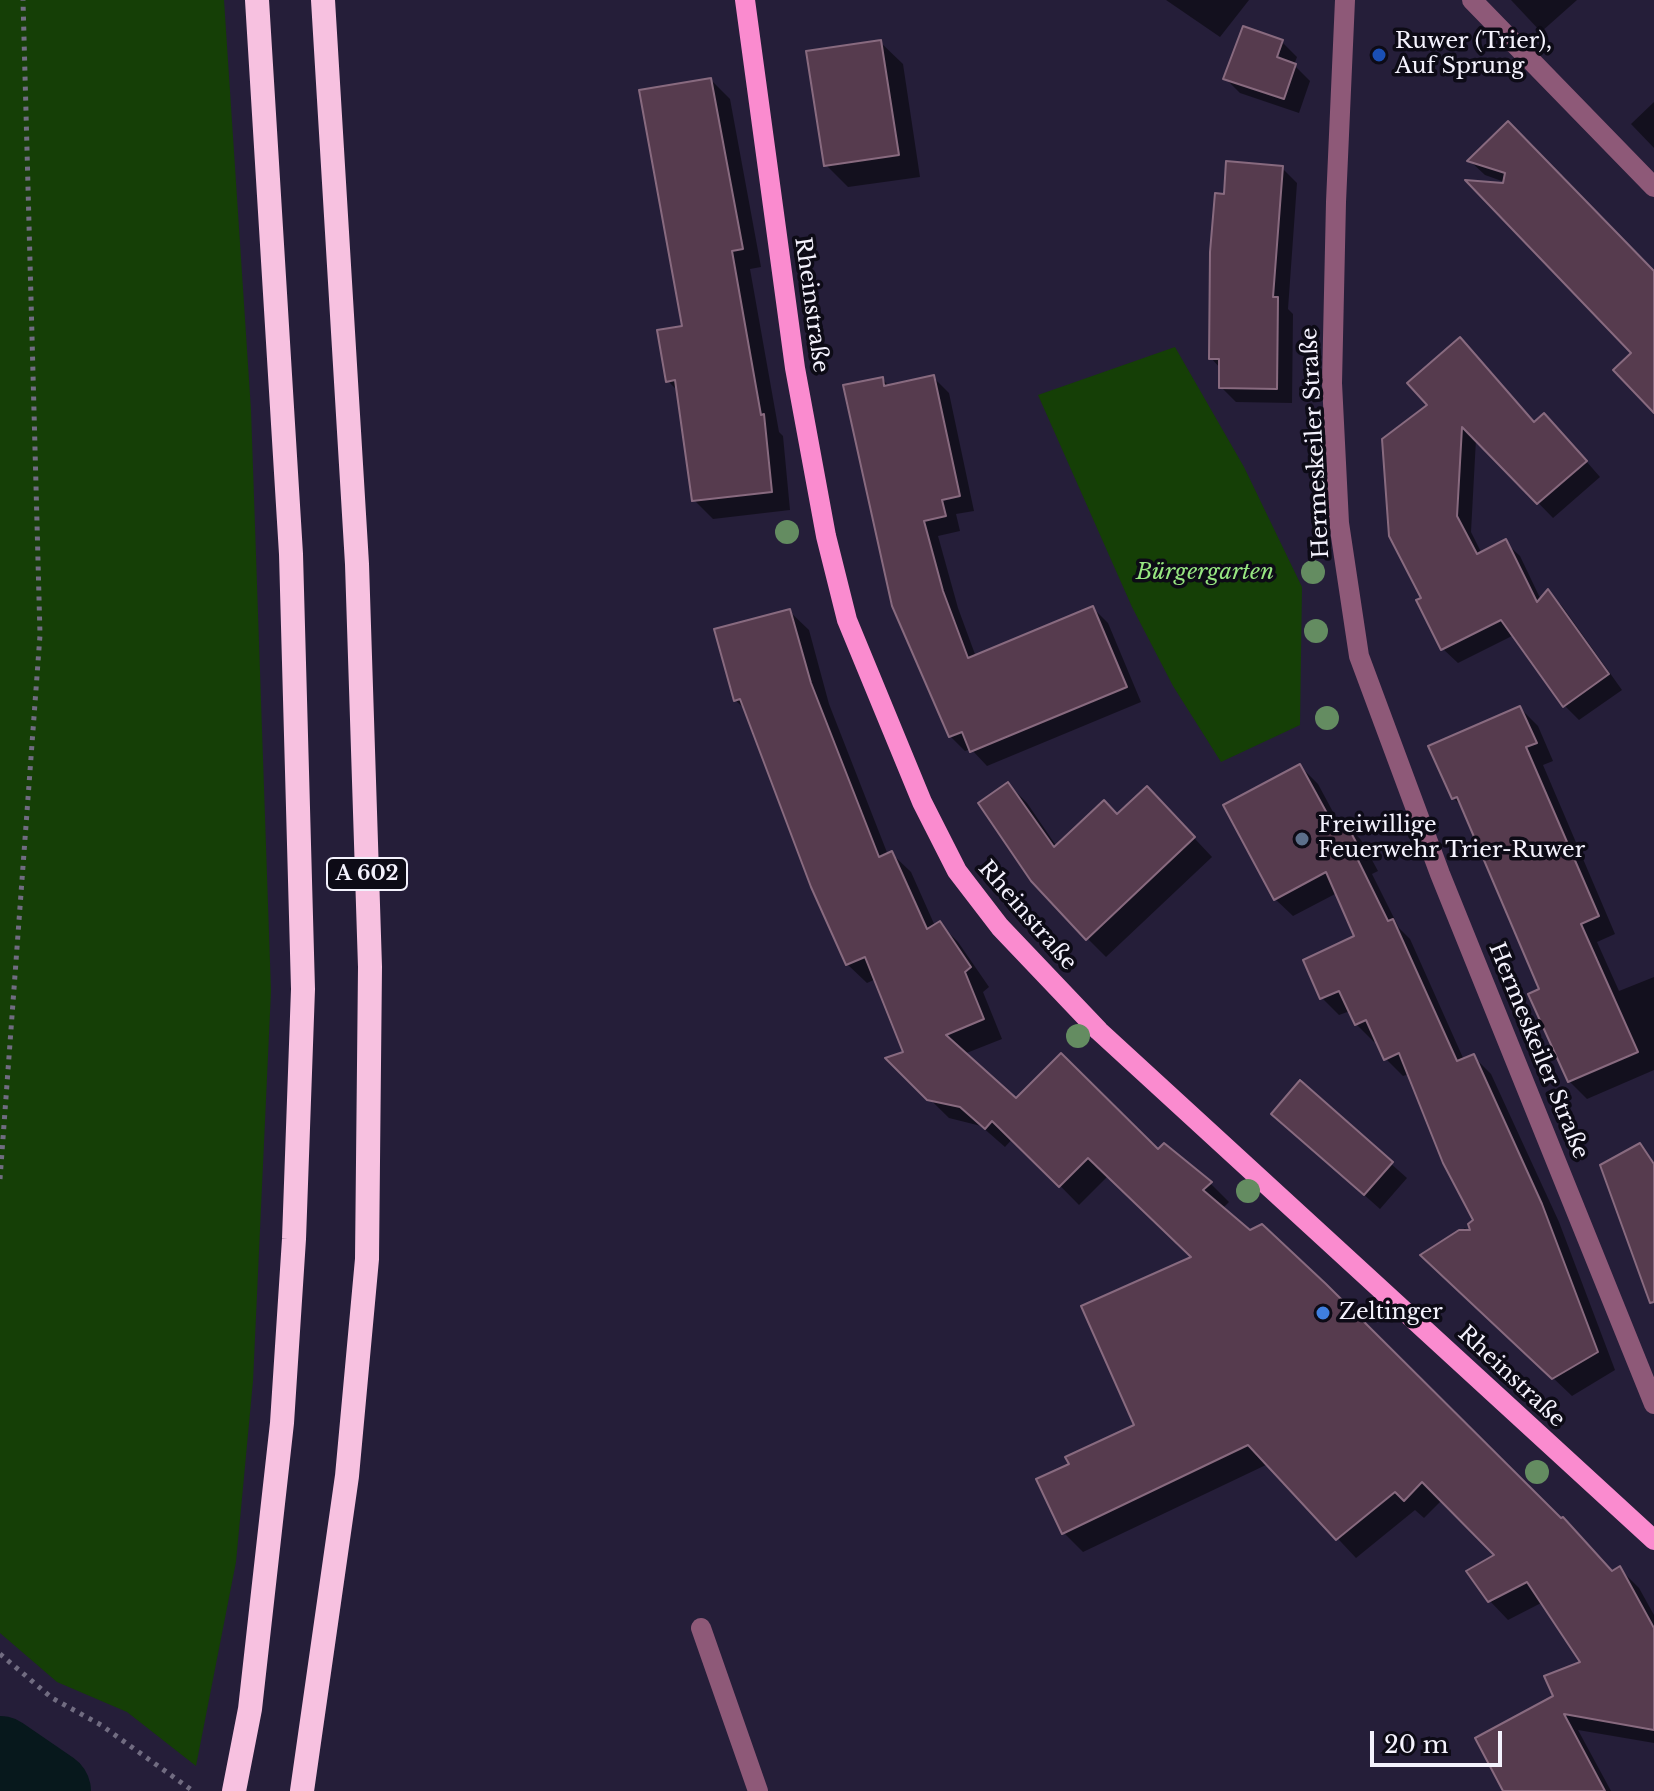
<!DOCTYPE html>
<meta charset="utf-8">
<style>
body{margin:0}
#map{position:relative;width:1654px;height:1791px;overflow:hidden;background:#251e39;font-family:"Libre Baskerville",serif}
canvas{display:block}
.scale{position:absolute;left:1370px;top:1731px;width:132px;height:36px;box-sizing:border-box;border:4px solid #f4f2fd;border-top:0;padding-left:10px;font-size:24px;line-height:28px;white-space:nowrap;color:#f4f2fd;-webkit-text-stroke:6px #0d0b16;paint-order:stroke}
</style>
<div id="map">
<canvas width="1654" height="1791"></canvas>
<div class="scale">20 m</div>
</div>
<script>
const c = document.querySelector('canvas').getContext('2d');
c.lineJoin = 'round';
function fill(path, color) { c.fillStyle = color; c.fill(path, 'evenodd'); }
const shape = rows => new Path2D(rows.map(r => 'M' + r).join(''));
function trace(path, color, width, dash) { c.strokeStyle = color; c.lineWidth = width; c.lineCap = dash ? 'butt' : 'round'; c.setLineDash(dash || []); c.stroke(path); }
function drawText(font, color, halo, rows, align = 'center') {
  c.font = font + ' "Libre Baskerville",serif'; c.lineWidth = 7; c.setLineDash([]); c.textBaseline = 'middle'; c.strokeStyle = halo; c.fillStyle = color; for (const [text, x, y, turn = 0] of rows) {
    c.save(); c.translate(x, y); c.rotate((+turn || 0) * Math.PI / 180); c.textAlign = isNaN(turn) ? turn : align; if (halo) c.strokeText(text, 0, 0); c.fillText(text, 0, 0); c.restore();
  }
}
const green = shape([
 [0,0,224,0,251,410,271,991,253,1381,236,1562,196,1766,127,1712,57,1682,0,1633],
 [1175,347,1244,467,1302,587,1300,725,1221,762,1173,686,1132,607,1038,395]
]);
const shadow = shape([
 [1166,0,1249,0,1220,37],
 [1511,0,1577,0,1541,32],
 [880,42,903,64,920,177,848,187,826,165],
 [1282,42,1297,57,1294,65,1310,81,1299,113,1240,93,1225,78],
 [711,80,730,99,761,267,750,269,779,432,783,436,790,510,713,519,694,500,678,391,668,381,684,328],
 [1654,102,1654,148,1631,124],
 [1508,123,1654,276,1654,410,1634,353,1510,184,1485,175,1470,161],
 [1282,168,1297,183,1288,309,1293,314,1292,403,1236,402,1221,387,1221,369,1211,358,1226,196],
 [934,378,949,393,974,511,956,514,960,531,938,536,958,608,976,657,1093,608,1108,623,1141,702,987,766,971,749,965,751,950,736,882,379,890,387],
 [1429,406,1559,430,1600,477,1553,518,1476,439,1471,532,1482,554,1505,542,1520,556,1541,600,1548,592,1562,606,1622,690,1579,720,1565,706,1514,635,1458,663,1443,649,1424,599],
 [789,611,809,630,829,704,888,855,891,853,911,872,935,926,939,923,958,942,989,987,983,992,1002,1039,964,1054,1016,1101,1158,1152,1210,1183,1229,1202,1222,1209,1613,1572,1620,1569,1639,1588,1654,1615,1654,1743,1578,1730,1611,1791,1506,1791,1556,1697,1592,1667,1543,1602,1508,1620,1489,1600,1498,1555,1442,1500,1424,1518,1415,1510,1356,1558,1268,1464,1083,1552,1064,1533,1071,1465,1137,1426,1194,1258,1109,1175,1079,1205,1013,1138,1005,1147,981,1126,949,1118,889,1059,906,1054,876,979,867,983,847,964,747,711,735,700],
 [1520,708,1538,726,1553,761,1543,765,1615,934,1597,942,1619,991,1654,977,1654,1070,1587,1099,1569,1081,1541,990,1464,808,1453,798],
 [1300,766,1318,784,1340,825,1344,822,1361,840,1378,871,1372,874,1399,928,1410,939,1464,1060,1473,1056,1491,1074,1559,1222,1615,1370,1572,1396,1424,1255,1465,1228,1475,1237,1475,1221,1409,1074,1403,1076,1386,1059,1378,1040,1374,1042,1356,1024,1350,1011,1339,1015,1322,998,1357,937,1337,893,1293,916,1275,899],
 [1008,784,1027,803,1057,847,1118,816,1166,808,1212,857,1106,957,1087,938],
 [1300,1083,1407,1178,1380,1209,1289,1128]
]);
const river = shape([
 [0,1756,51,1791]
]);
const building = shape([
 [1243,26,1283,40,1277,57,1296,64,1284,99,1223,79,1243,26],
 [881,40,899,155,824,166,806,51,881,40],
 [711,78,743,249,732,251,761,415,764,414,772,492,692,501,675,380,666,382,657,330,682,326,639,90,711,78],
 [1508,121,1654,271,1654,413,1613,370,1631,353,1465,180,1503,183,1505,173,1467,161,1508,121],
 [1226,161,1283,166,1273,297,1278,297,1277,389,1219,388,1219,359,1209,359,1210,252,1215,193,1224,194,1226,161],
 [1460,337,1534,422,1544,413,1587,461,1537,504,1462,427,1457,516,1477,554,1506,539,1537,602,1548,589,1609,674,1563,707,1501,620,1441,650,1416,600,1421,598,1389,536,1382,439,1427,405,1407,383,1460,337],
 [934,375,960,496,942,500,946,516,924,521,943,591,968,658,1093,606,1127,687,970,752,962,732,949,737,892,606,843,385,883,377,884,386,934,375],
 [790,609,811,683,879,857,892,851,927,929,940,921,971,967,965,972,984,1019,946,1035,1016,1098,1061,1053,1158,1149,1164,1143,1212,1182,1203,1190,1250,1230,1262,1224,1326,1284,1561,1518,1563,1517,1612,1571,1620,1566,1654,1628,1654,1730,1564,1714,1605,1791,1503,1791,1475,1738,1553,1696,1544,1676,1580,1662,1527,1582,1488,1602,1466,1571,1494,1555,1422,1482,1404,1501,1395,1492,1336,1540,1248,1445,1062,1534,1036,1479,1069,1464,1065,1457,1134,1425,1081,1306,1191,1257,1088,1158,1059,1187,992,1121,985,1129,960,1107,927,1100,885,1058,903,1052,865,957,846,965,811,887,740,699,734,701,714,629,790,609],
 [1520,706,1537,743,1526,747,1599,916,1581,924,1638,1052,1568,1082,1528,994,1539,989,1457,797,1452,799,1428,746,1520,706],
 [1300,764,1334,826,1344,820,1362,853,1356,856,1388,921,1393,919,1457,1061,1474,1054,1542,1204,1598,1352,1552,1379,1420,1255,1459,1230,1470,1230,1468,1224,1473,1220,1443,1163,1399,1053,1384,1060,1366,1020,1355,1025,1339,991,1320,999,1303,960,1354,936,1326,872,1274,900,1223,805,1300,764],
 [1008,782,1054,847,1104,800,1117,814,1147,786,1195,837,1086,940,1031,881,978,803,1008,782],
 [1300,1080,1393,1162,1364,1195,1271,1114,1300,1080],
 [1640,1143,1654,1164,1654,1302,1650,1303,1600,1165,1640,1143]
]);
const path = shape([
 [0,1179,40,635,23,0],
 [0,1654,52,1698,101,1725,193,1791]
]);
const minor = shape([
 [1345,0,1336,202,1332,383,1339,523,1359,656,1440,874,1654,1404],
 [1472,0,1654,187],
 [701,1628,758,1791]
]);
const major = shape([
 [745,0,795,368,826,536,847,620,922,802,957,871,1000,927,1099,1031,1654,1540]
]);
const highway = shape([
 [234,1791,250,1709,282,1423,294,1239,303,989,291,554,257,0],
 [302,1791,347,1476,367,1259,370,967,357,564,323,0]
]);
const trees = [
 [787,532],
 [1313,572],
 [1316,631],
 [1327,718],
 [1078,1036],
 [1248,1191],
 [1537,1472]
];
const markers = [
 [1379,55,8,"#1a4fb4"],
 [1302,839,8,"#5c6f8a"],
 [1323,1313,8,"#3f7fe0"]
];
const shields = [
 [367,874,80]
];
const shieldNames = [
 ["A 602",367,874]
];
const poiNames = [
 ["Ruwer (Trier),",1395,42],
 ["Auf Sprung",1395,67],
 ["Freiwillige",1318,826],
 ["Feuerwehr Trier-Ruwer",1318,851],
 ["Zeltinger",1339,1313]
];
const streetNames = [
 ["Rheinstraße",811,305,82],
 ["Hermeskeiler Straße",1316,443,-93],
 ["Rheinstraße",1027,916,49],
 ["Hermeskeiler Straße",1538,1051,68],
 ["Rheinstraße",1511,1377,43]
];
const parkNames = [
 ["Bürgergarten",1205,573]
];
fill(green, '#153f06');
fill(shadow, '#0007');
trace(river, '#07181c', 80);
fill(building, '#563b4e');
trace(building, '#886a7f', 2);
trace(path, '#716c81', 5, [4, 6]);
trace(minor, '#8e5978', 20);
trace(major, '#fa8bcf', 20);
trace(highway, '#f7c1e0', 24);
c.fillStyle = '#648c61';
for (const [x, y] of trees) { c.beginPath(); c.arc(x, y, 12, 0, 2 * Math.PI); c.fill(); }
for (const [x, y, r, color] of markers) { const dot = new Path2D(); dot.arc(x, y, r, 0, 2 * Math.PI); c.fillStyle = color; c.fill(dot); trace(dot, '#0d0b16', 3); }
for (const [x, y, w] of shields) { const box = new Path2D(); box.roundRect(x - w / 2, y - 16, w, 32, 6); c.fillStyle = '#0d0b16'; c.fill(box); trace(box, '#f4f2fd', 2); }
drawText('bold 20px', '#f4f2fd', null, shieldNames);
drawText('22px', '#f4f2fd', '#0d0b16', poiNames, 'left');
drawText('22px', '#f4f2fd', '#0d0b16', streetNames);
drawText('italic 22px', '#97e681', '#0d0b16', parkNames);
</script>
